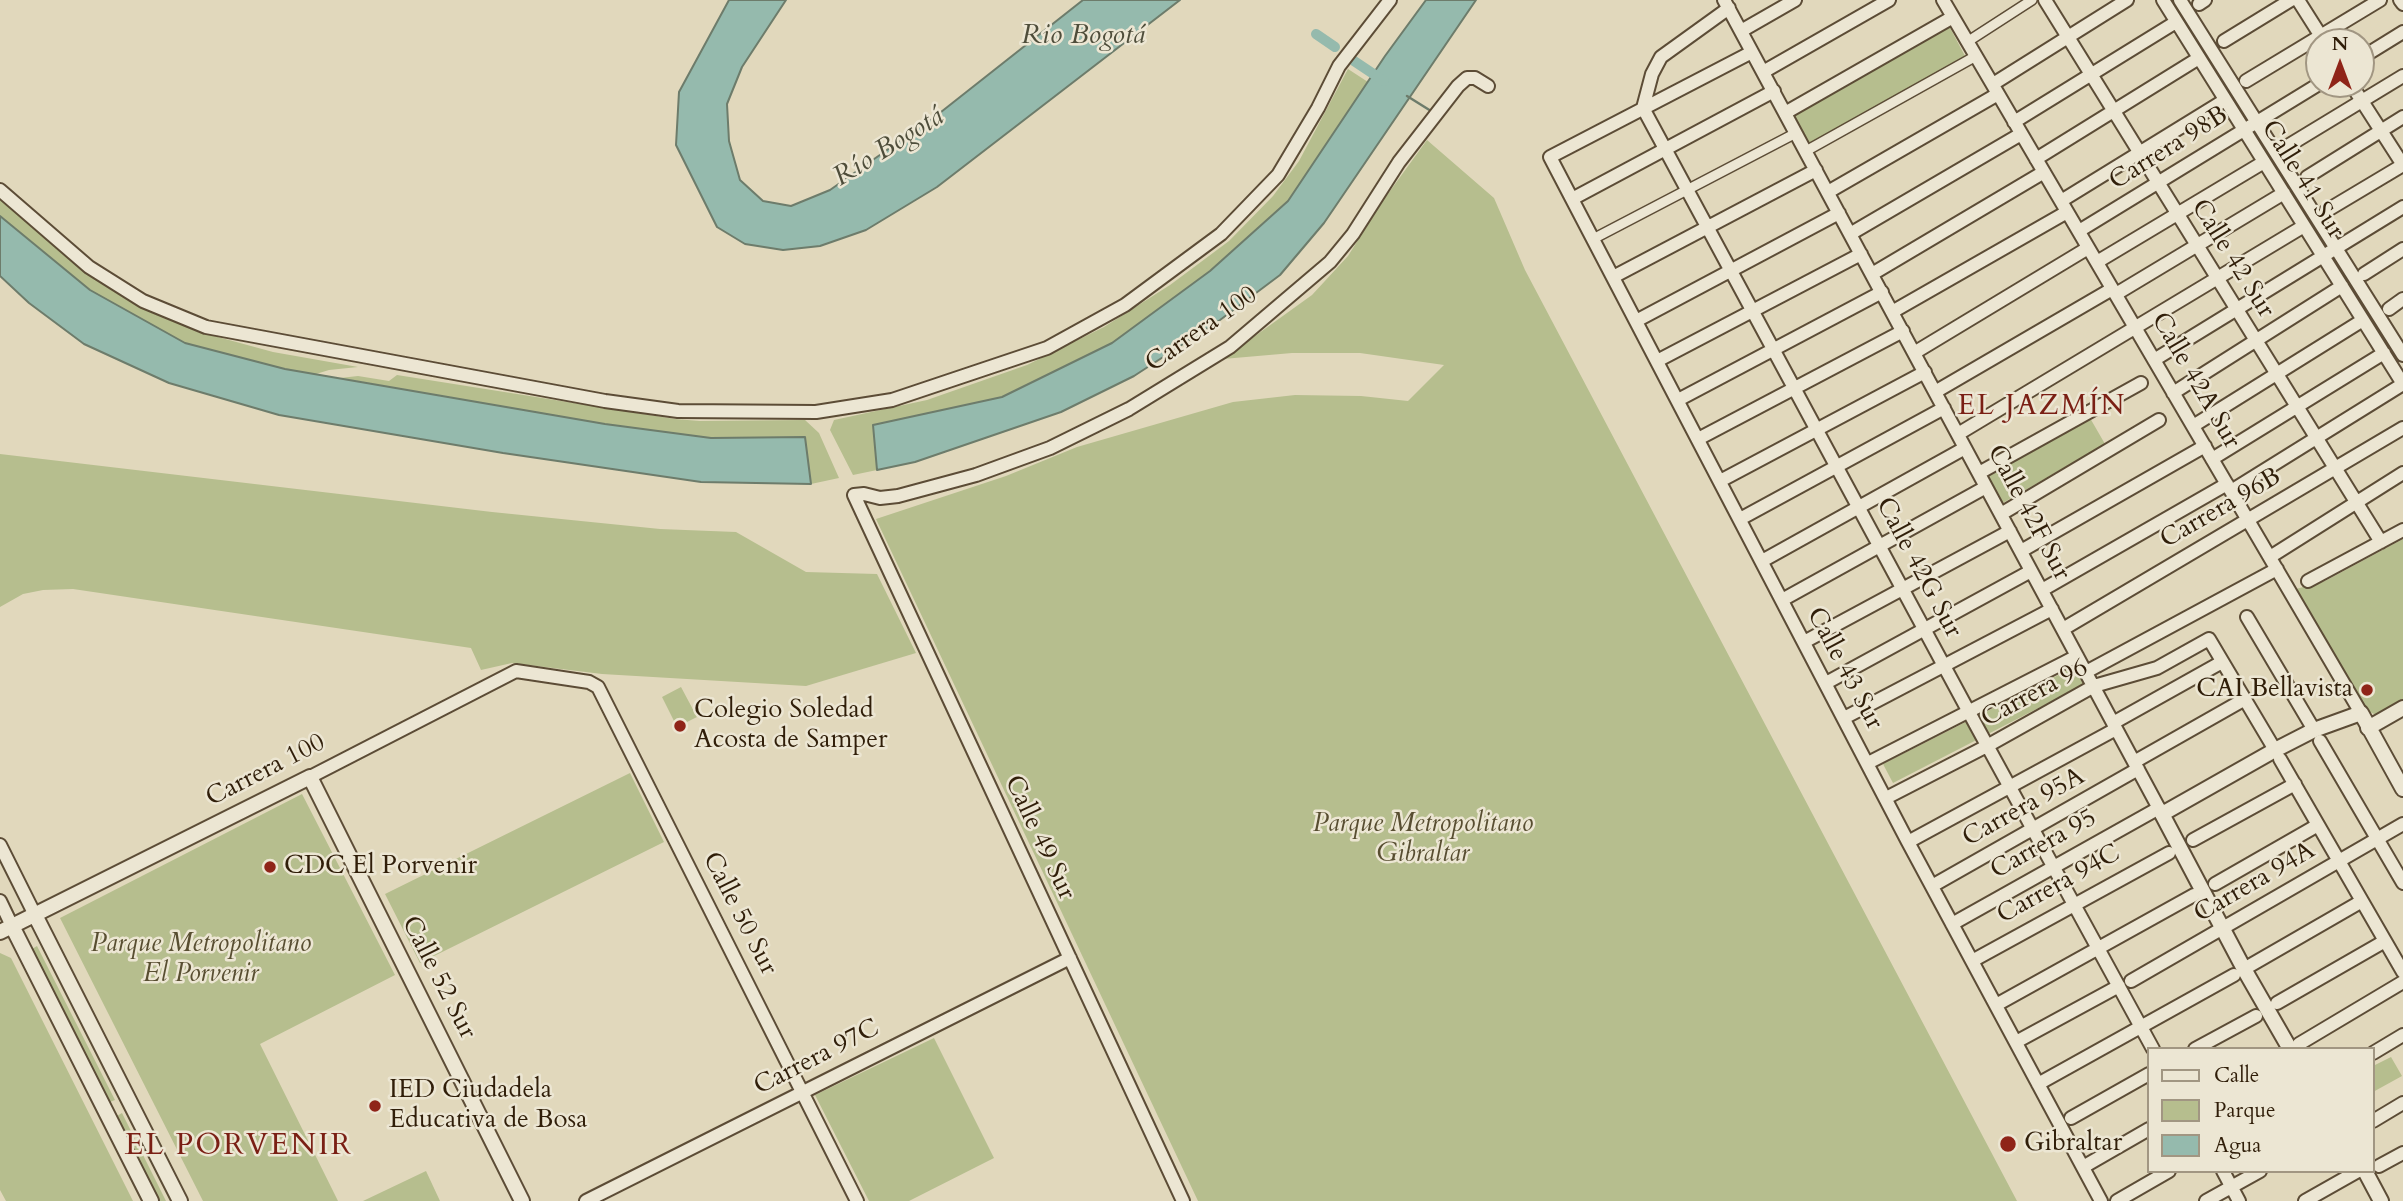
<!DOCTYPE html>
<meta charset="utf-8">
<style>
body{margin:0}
#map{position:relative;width:2403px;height:1201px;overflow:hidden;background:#e1d8bc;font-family:Cardo,serif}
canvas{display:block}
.legend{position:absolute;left:2147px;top:1047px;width:228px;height:126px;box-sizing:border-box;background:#ece6d3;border:2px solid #a19682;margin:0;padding:9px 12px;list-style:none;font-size:21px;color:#301e09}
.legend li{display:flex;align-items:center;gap:14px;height:35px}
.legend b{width:35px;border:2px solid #a19682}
.north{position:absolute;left:2305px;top:28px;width:70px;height:70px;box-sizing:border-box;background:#ece6d3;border:2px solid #a19682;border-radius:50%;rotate:0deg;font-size:19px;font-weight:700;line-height:28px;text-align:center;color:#301e09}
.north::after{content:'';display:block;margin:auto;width:24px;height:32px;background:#8f2418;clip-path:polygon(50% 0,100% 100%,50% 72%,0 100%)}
</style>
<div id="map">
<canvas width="2403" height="1201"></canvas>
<ul class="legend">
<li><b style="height:9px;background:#ece6d3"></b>Calle</li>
<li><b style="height:19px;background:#b6be8e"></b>Parque</li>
<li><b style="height:19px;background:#95baad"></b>Agua</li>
</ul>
<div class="north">N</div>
</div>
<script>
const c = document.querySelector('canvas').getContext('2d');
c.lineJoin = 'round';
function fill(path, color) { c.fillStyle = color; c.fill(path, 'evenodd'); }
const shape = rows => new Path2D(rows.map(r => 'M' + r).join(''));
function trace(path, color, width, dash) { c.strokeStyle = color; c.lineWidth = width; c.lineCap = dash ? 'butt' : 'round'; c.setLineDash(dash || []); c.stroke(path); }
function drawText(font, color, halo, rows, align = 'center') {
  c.font = font + ' Cardo,serif'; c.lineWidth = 5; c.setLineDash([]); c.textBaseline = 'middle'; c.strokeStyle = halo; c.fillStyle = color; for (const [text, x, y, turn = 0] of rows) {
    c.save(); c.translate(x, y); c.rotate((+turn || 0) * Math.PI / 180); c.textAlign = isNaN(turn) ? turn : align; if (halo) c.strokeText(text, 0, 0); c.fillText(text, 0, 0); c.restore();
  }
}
const green = shape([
 [1948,24,1965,56,1809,145,1791,113],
 [1348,69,1368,82,1288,201,1210,271,1112,343,1002,397,873,425,877,470,853,475,830,430,834,420,927,400,1027,365,1104,327,1170,285,1229,241,1273,196,1299,161],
 [1427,140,1494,198,1525,270,2017,1201,1198,1201,876,519,1006,476,1077,447,1233,402,1295,395,1361,396,1408,401,1444,365,1360,353,1292,353,1223,359,1312,295,1348,256,1382,202],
 [0,195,88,272,125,298,150,311,196,331,273,352,358,367,329,370,316,374,285,369,185,343,90,290,0,216],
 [397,375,675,419,700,421,805,420,819,433,839,478,811,484,805,437,711,438,605,424,340,378,358,376,389,381],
 [2090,418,2105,444,2001,504,1986,478],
 [0,454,492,512,660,529,736,532,806,572,877,574,916,653,806,686,602,674,512,663,481,670,471,648,73,589,43,590,23,594,0,607],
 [2403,539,2403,703,2382,714,2374,714,2364,709,2296,589,2325,581],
 [2076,666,2085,684,1893,783,1883,764],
 [681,687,697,717,677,727,662,697],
 [630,773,664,842,420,963,385,894],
 [302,794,395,975,260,1044,338,1201,203,1201,60,918],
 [37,946,115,1100,110,1102,32,949],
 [0,953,11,958,133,1201,6,1201,0,1190],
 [934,1038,994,1158,909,1201,869,1201,815,1095],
 [2391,1057,2402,1076,2373,1092,2373,1066],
 [122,1113,166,1201,160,1201,117,1116],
 [426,1171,440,1201,363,1201]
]);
const water = shape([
 [729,0,786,0,742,67,727,104,729,141,740,180,763,201,791,206,830,190,941,112,1083,0,1180,0,937,187,866,230,820,246,783,250,745,244,717,227,676,145,679,92,729,0],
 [1426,0,1476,0,1324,223,1280,275,1220,320,1134,376,1061,412,915,462,877,470,873,425,1002,397,1112,343,1210,271,1288,201,1385,56,1426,0],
 [0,216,90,290,185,343,285,369,605,424,711,438,805,437,811,484,701,482,503,453,279,415,169,383,84,344,29,303,0,276,0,216]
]);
const stream = shape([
 [1407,96,1431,111]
]);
const canal = shape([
 [1316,34,1335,47],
 [1354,61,1384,81]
]);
const pedestrian = shape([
 [1967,42,2032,0],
 [1806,151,1976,56],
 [1593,239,1796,133]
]);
const minor = shape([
 [1724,0,2162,814],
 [1943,0,2361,713],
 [2045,0,2381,542],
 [2163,0,2403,384,2231,491],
 [2180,0,2403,355],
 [2298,0,2324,41],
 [2400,0,2403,4],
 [2199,4,2205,0],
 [1729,8,1661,57,1652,74,1643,108,1977,727,2153,1049],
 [1741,31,1795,0],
 [2224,41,2291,0],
 [1752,52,1550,157,1908,842,2101,1201],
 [2361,58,2403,32],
 [1763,72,1889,0],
 [2246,81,2380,0],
 [1993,84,2127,0],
 [2351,84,2403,165],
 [1785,113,1953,17],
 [2014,122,2176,22],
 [2286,147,2403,76],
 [2036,159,2199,58],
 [2307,177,2403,117],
 [0,190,89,267,143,301,206,327,605,401,678,411,816,412,892,400,1047,348,1125,305,1221,234,1278,175,1318,108,1339,66,1390,0],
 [1828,192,1998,94],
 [1572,199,1774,91],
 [2061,201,2225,100],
 [2326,211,2403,165],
 [2079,231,2319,84],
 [1850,234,2021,134],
 [2097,262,2264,162],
 [1872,274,2044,172],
 [2364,274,2403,249],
 [1613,277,1816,170],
 [2116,294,2284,193],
 [2389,309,2403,299],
 [1892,312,2067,212],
 [1636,321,1839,213],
 [1914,353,2088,248],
 [2154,360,2403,207],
 [1657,361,1861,254],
 [1935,392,2112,289],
 [2173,393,2342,286],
 [1678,400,1882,292],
 [2193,426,2363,320],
 [1958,434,2304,226],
 [1698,439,1903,331],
 [2212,459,2384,353],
 [1979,473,2141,383],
 [1720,481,1925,372],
 [2001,514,2159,420],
 [1740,519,1944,408],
 [2021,551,2205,446],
 [2270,557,2403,473],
 [1762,561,1965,448],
 [2308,581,2403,530],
 [2042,590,2227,484],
 [1782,600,1986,487],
 [2247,617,2314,730],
 [2063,629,2403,428],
 [1804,642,2010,531],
 [2086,672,2277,569],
 [1826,683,2031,571],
 [1844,718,2052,609],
 [2113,723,2222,662],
 [2320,741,2403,883],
 [2280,759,2403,972],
 [2134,762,2245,699],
 [1868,763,2077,656],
 [310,777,516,671,589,682,598,687,857,1201],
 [1886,798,1987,746,2094,686,2157,668,2209,639,2275,750],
 [2193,840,2295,784],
 [1908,842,2116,729],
 [0,845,35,915],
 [2215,884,2318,825],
 [1932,886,2138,769],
 [0,901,12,926],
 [1952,924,2159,808],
 [1972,961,2169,853],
 [2244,969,2362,901],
 [2131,981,2403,824],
 [2277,1003,2385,941],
 [1996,1005,2194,895],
 [2016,1042,2119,986],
 [2299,1044,2403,982],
 [2195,1049,2256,1016],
 [2373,1053,2403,1035],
 [2038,1084,2234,975],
 [2071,1118,2149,1074],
 [2373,1121,2403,1103],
 [2379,1166,2403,1153],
 [2083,1167,2149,1129],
 [2223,1171,2239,1201],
 [586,1201,1070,958],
 [1183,1201,854,495,864,494,880,498,898,496,976,475,1050,448,1129,409,1230,347,1330,262,1353,234,1399,162,1458,86,1467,78,1475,78,1488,86],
 [2117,1201,2169,1171],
 [2206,1201,2260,1171],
 [2305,1201,2358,1171]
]);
const tertiary = shape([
 [2368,728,2403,708],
 [35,915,180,1201],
 [12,926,151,1201],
 [0,932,310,777,522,1201],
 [2290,1049,2244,969,2162,814,2275,750,2314,730,2361,713,2403,789],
 [2365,1171,2381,1201]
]);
const markers = [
 [2367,690,7,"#8f2418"],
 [680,726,7,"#8f2418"],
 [270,867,7,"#8f2418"],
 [375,1106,7,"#8f2418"],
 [2008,1144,9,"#8f2418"]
];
const streetNames = [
 ["Carrera 98B",2169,149,-32],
 ["Calle 41 Sur",2302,180,58],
 ["Calle 42 Sur",2232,259,58],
 ["Carrera 100",1202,330,-35],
 ["Calle 42A Sur",2195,381,60],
 ["Carrera 96B",2221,509,-30],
 ["Calle 42F Sur",2028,513,62],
 ["Calle 42G Sur",1918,568,62],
 ["Calle 43 Sur",1844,669,62],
 ["Carrera 96",2035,694,-28],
 ["Carrera 100",266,771,-27],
 ["Carrera 95A",2024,808,-29],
 ["Calle 49 Sur",1039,838,65],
 ["Carrera 95",2044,845,-29],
 ["Carrera 94A",2255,883,-30],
 ["Carrera 94C",2059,885,-29],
 ["Calle 50 Sur",739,914,63],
 ["Calle 52 Sur",438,978,63],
 ["Carrera 97C",817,1058,-27]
];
const poiNames = [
 ["CAI Bellavista",2353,690,"right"],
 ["Colegio Soledad",694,711],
 ["Acosta de Samper",694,741],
 ["CDC El Porvenir",284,867],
 ["IED Ciudadela",389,1091],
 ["Educativa de Bosa",389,1121],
 ["Gibraltar",2024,1144]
];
const parkNames = [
 ["Parque Metropolitano",1423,825],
 ["Gibraltar",1423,855],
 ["Parque Metropolitano",201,945],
 ["El Porvenir",201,975]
];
const waterNames = [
 ["Rio Bogotá",1083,37],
 ["Río Bogotá",889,148,-32]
];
const neighbourhoodNames = [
 ["EL JAZMÍN",2042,408]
];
const quarterNames = [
 ["EL PORVENIR",239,1147]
];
fill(green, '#b6be8e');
fill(water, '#95baad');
trace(water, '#6d7c6b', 2);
trace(stream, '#6d7c6b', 2.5);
trace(canal, '#95baad', 10);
trace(pedestrian, '#5c4c36', 12);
trace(minor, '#5c4c36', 16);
trace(tertiary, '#5c4c36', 18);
trace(pedestrian, '#ece6d3', 9);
trace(minor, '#ece6d3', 12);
trace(tertiary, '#ece6d3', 14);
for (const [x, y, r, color] of markers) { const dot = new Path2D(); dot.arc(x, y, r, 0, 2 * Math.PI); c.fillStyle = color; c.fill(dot); trace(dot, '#ece6d3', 2.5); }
drawText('26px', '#301e09', '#ece6d3', streetNames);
drawText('26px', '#301e09', '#ece6d3', poiNames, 'left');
drawText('italic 26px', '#584e31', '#ece6d3', parkNames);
drawText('italic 28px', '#4e4d3a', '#ece6d3', waterNames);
c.letterSpacing = '2px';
drawText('28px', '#7a1f14', '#ece6d3', neighbourhoodNames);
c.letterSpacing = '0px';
c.letterSpacing = '2px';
drawText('30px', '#7a1f14', '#ece6d3', quarterNames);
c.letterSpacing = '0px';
</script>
